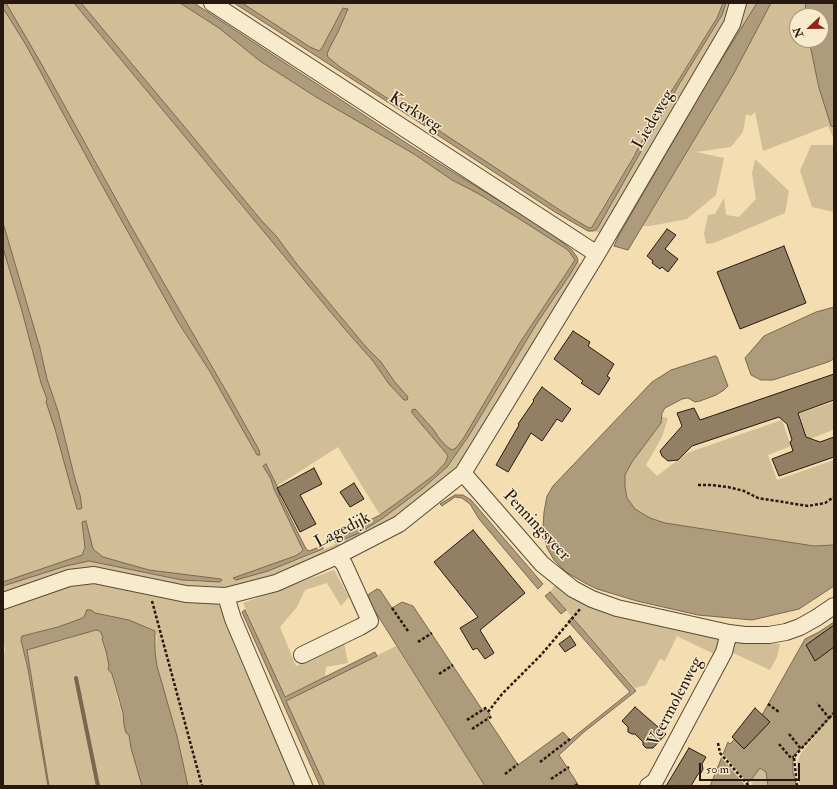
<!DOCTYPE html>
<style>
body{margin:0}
#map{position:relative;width:837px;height:789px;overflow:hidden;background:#f4deb1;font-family:"IM FELL Double Pica",serif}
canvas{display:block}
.frame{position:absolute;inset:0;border:4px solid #271911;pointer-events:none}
.north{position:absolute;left:789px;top:8px;width:40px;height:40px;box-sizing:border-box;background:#f8eacc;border:1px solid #a49681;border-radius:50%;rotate:248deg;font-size:11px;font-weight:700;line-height:16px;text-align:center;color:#271911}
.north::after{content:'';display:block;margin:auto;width:14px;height:18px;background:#8f2418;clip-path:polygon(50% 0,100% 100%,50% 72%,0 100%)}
.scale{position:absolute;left:699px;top:763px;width:101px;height:18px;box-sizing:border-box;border:2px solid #271911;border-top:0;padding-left:5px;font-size:12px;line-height:14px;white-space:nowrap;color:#271911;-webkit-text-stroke:3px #f8eacc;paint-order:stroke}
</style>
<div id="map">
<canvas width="837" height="789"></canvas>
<div class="frame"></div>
<div class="north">N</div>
<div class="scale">50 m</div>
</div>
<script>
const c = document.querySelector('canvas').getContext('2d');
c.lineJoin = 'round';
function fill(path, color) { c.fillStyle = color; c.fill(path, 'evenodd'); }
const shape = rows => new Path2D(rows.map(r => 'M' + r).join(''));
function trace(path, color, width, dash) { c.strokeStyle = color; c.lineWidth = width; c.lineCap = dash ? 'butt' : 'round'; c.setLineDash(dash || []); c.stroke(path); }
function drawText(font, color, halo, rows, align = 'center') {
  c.font = font + ' "IM FELL Double Pica",serif'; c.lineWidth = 3; c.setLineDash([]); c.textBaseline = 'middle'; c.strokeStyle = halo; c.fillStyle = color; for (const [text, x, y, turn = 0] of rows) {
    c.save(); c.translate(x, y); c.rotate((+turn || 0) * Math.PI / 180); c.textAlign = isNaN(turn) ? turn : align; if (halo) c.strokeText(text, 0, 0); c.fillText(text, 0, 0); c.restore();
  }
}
const green = shape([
 [6,3,74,3,343,327,373,361,389,384,404,400,408,397,394,381,381,362,366,347,296,263,277,237,261,220,239,192,81,3,180,3,219,28,260,61,316,97,414,154,452,180,479,194,518,218,568,250,575,260,519,344,463,439,456,448,452,450,446,446,439,438,433,429,415,409,412,410,412,413,448,456,445,462,434,475,380,515,338,447,277,486,266,465,263,466,271,479,274,489,303,550,300,553,295,556,234,578,236,580,268,571,314,554,359,533,383,518,423,488,447,467,468,437,537,323,557,295,578,261,582,270,499,397,453,473,393,519,363,538,251,585,203,591,107,571,3,595,3,586,66,566,89,561,182,580,202,582,221,579,149,570,103,557,93,549,88,533,87,522,82,523,85,548,82,555,3,582,3,248,22,311,41,383,47,399,77,508,77,509,82,508,80,495,75,479,58,411,47,379,40,348,3,223,3,8,26,45,98,178,178,322,209,370,257,455,260,454,259,450,220,379,132,228,96,161],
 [242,3,723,3,717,18,680,76,603,207,594,225,589,228,572,218,438,131,437,132,425,125,425,122,330,60,327,54,330,47,348,11,343,8,322,48,319,51,310,47],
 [726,3,732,3,728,19,602,233,593,231,597,228,678,86,722,15],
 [744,3,758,3,634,208,631,205],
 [771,3,806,3,804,16,797,16,797,40,809,40,819,88,831,126,834,127,834,139,828,126,763,151,755,112,751,116,746,114,743,132,731,147,696,152,724,158,716,195,687,219,650,226,643,226,733,75],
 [811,145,834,145,834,212,812,207,800,171],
 [755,159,789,191,785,213,714,243,706,244,704,233,708,215,715,214,724,198,726,215,739,217,756,199,752,173],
 [834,402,834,434,833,430,807,440,799,413],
 [662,417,668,418,662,437,646,465,657,476,687,453,782,420,791,446,768,455,777,480,834,460,834,545,814,546,665,523,650,518,635,509,627,498,625,487,625,475,632,462,661,423],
 [334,570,349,597,341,606,327,583,305,590,297,607,280,627,296,666,329,652,344,643,348,663,326,667,325,677,284,697,243,603],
 [95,582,223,602,301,786,188,786,177,736,157,666,155,652,157,636,155,631,129,620,102,614,86,613,84,617,73,622,58,627,28,634,21,640,28,669,48,786,3,786,3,653,5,652,5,647,3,647,3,607,67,586],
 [555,585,564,592,719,639,720,641,716,655,677,636,665,661,660,659,646,685,635,688,550,592],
 [96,630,100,631,103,637,102,639,106,651,119,704,121,707,124,725,126,733,129,735,131,748,142,786,49,786,27,650,69,639,85,632],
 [739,640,780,644,777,657,770,670,731,652,734,644],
 [396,646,485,786,325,786,286,701],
 [834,713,834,786,800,786,797,773,797,763,801,753],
 [760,768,766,772,768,786,752,786,751,780]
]);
const water = shape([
 [3,3,6,3,42,65,132,228,229,396,259,450,260,455,257,455,209,370,178,322,98,178,26,45,3,8,3,3],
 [74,3,81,3,183,125,261,220,277,237,296,263,366,347,381,362,394,381,408,397,407,400,404,400,389,384,373,361,343,327,74,3],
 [180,3,194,3,411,146,548,231,572,250,577,257,578,261,569,276,537,323,468,437,447,467,423,488,383,518,359,533,336,543,333,539,380,515,398,502,434,475,445,463,448,456,445,452,412,413,412,410,415,409,433,429,439,438,446,446,452,450,456,448,463,439,519,344,575,260,568,250,518,218,479,194,452,180,414,154,316,97,260,61,219,28,180,3],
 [234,3,242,3,310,47,319,51,322,48,343,8,348,9,338,32,330,47,327,54,328,57,340,67,425,123,425,126,234,3],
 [723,3,726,3,722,15,678,86,597,229,593,231,588,231,555,212,436,134,438,130,572,218,589,228,592,227,634,156,651,124,717,18,723,3],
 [757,3,771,3,733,75,628,250,614,246,619,235,710,78,757,3],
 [806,3,834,3,834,127,831,126,819,88,809,40,821,40,821,16,804,16,806,3],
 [3,223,40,348,47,379,58,411,75,479,80,495,82,508,81,509,77,509,72,491,55,429,46,402,47,399,41,383,22,311,3,248,3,223],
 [834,307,834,359,828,362,773,380,761,380,751,375,745,358,764,336,816,312,834,307],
 [715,356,717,357,728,386,724,390,716,395,700,401,695,402,688,398,682,399,665,408,662,413,661,423,632,462,625,475,625,487,627,498,635,509,650,518,665,523,814,546,834,545,834,586,799,609,752,620,698,615,637,601,597,589,583,582,566,572,554,560,547,548,543,529,544,512,547,496,553,486,652,382,671,370,715,356],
 [266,464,277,486,280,497,306,549,309,551,319,547,323,547,323,549,268,571,236,580,233,578,295,556,300,553,303,550,274,489,271,479,263,466,266,464],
 [455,495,463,495,471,500,543,584,538,589,479,519,470,504,462,498,455,497,442,506,440,504,455,495],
 [86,521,93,549,103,557,149,570,221,579,222,580,220,582,182,580,89,561,66,566,3,586,3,582,82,555,85,548,82,522,86,521],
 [377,589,380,590,392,608,402,602,413,606,483,711,486,709,490,714,487,718,518,765,563,732,570,740,630,692,568,621,572,617,636,691,584,732,559,755,579,786,485,786,368,600,369,594,377,589],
 [550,592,566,610,561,614,545,596,550,592],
 [87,610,91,610,95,613,129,620,155,631,155,652,157,666,177,736,188,786,142,786,131,748,129,735,126,733,124,725,123,713,112,674,108,669,109,666,106,651,102,639,103,637,100,631,96,630,27,650,49,786,48,786,28,669,21,640,22,636,58,627,80,619,84,617,87,610],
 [245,610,285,697,375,652,377,656,286,701,325,786,320,786,242,612,245,610],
 [834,622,834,713,811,739,793,756,793,773,797,786,768,786,766,772,760,768,751,780,744,786,710,786,728,742,730,744,758,714,762,715,805,639,819,632,834,622]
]);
const pier = shape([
 [723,754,748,783,745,785,720,756]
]);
const stream = shape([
 [76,678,98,786]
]);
const building = shape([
 [667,229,676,235,665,249,678,259,668,272,662,267,660,269,652,263,653,261,647,256,667,229],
 [784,246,806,303,740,329,717,272,784,246],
 [573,331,590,342,588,346,614,364,607,376,610,378,599,395,581,383,583,381,554,359,573,331],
 [834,374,834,400,798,413,806,437,820,442,834,437,834,457,779,476,772,459,793,451,790,442,792,440,787,424,779,417,692,446,678,460,668,461,662,456,660,451,682,426,677,413,694,408,700,420,834,374],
 [542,387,571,409,562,422,557,419,542,441,531,433,508,472,496,465,519,425,518,424,534,401,533,400,542,387],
 [314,468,322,484,300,495,316,524,300,532,277,488,314,468],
 [354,483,364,499,350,507,340,492,354,483],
 [473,530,525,593,480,630,494,653,485,659,477,648,473,650,460,628,478,617,434,562,473,530],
 [834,625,834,647,815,661,806,645,834,625],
 [570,636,576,645,565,652,559,644,570,636],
 [635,707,666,734,653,748,646,748,643,745,643,742,635,734,632,734,628,732,628,727,622,721,635,707],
 [755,708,770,722,744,749,732,737,755,708],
 [689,748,706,757,702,764,703,769,701,773,698,774,691,786,666,786,689,748]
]);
const path = shape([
 [698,485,711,485,728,487,744,491,758,498,808,506,825,503,834,497],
 [152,601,202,786],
 [392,608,408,631],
 [418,642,432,633],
 [439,674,453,665],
 [768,704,779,712],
 [488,712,502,694,541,655,581,608],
 [829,718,834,713],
 [467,720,487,707],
 [472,729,492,716],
 [789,734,801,749,829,718,817,703],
 [718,743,720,753,749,786],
 [779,744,791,758,794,757],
 [540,762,570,739],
 [505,774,518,764],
 [551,779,569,767],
 [575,786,579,783],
 [797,786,794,757,801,749]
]);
const minor = shape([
 [212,3,597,254],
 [463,473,542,564,573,589,592,599,617,608,729,633,745,635,769,635,786,632,800,627,816,618,834,606],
 [226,596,233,619,304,786],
 [3,601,69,578,94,575,186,594,226,596,276,583,337,556,399,524,463,473,597,254,732,24,738,3],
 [302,655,360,627,370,621,344,564,337,556],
 [648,786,655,781,724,652,729,633]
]);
const streetNames = [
 ["Kerkweg",415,113,33],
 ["Liedeweg",654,120,-60],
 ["Penningsveer",536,526,47],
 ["Lagedijk",343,531,-27],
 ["Veermolenweg",676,702,-62]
];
fill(green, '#d1bd96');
fill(water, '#ae9b7b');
trace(water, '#786751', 1);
fill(pier, '#f4deb1');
trace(stream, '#786751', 4);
fill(building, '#927f64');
trace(building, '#271911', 1);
trace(minor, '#5a4a39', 18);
trace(path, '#271911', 2.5, [3, 2]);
trace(minor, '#f8eacc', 16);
drawText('17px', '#271911', '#f8eacc', streetNames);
</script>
